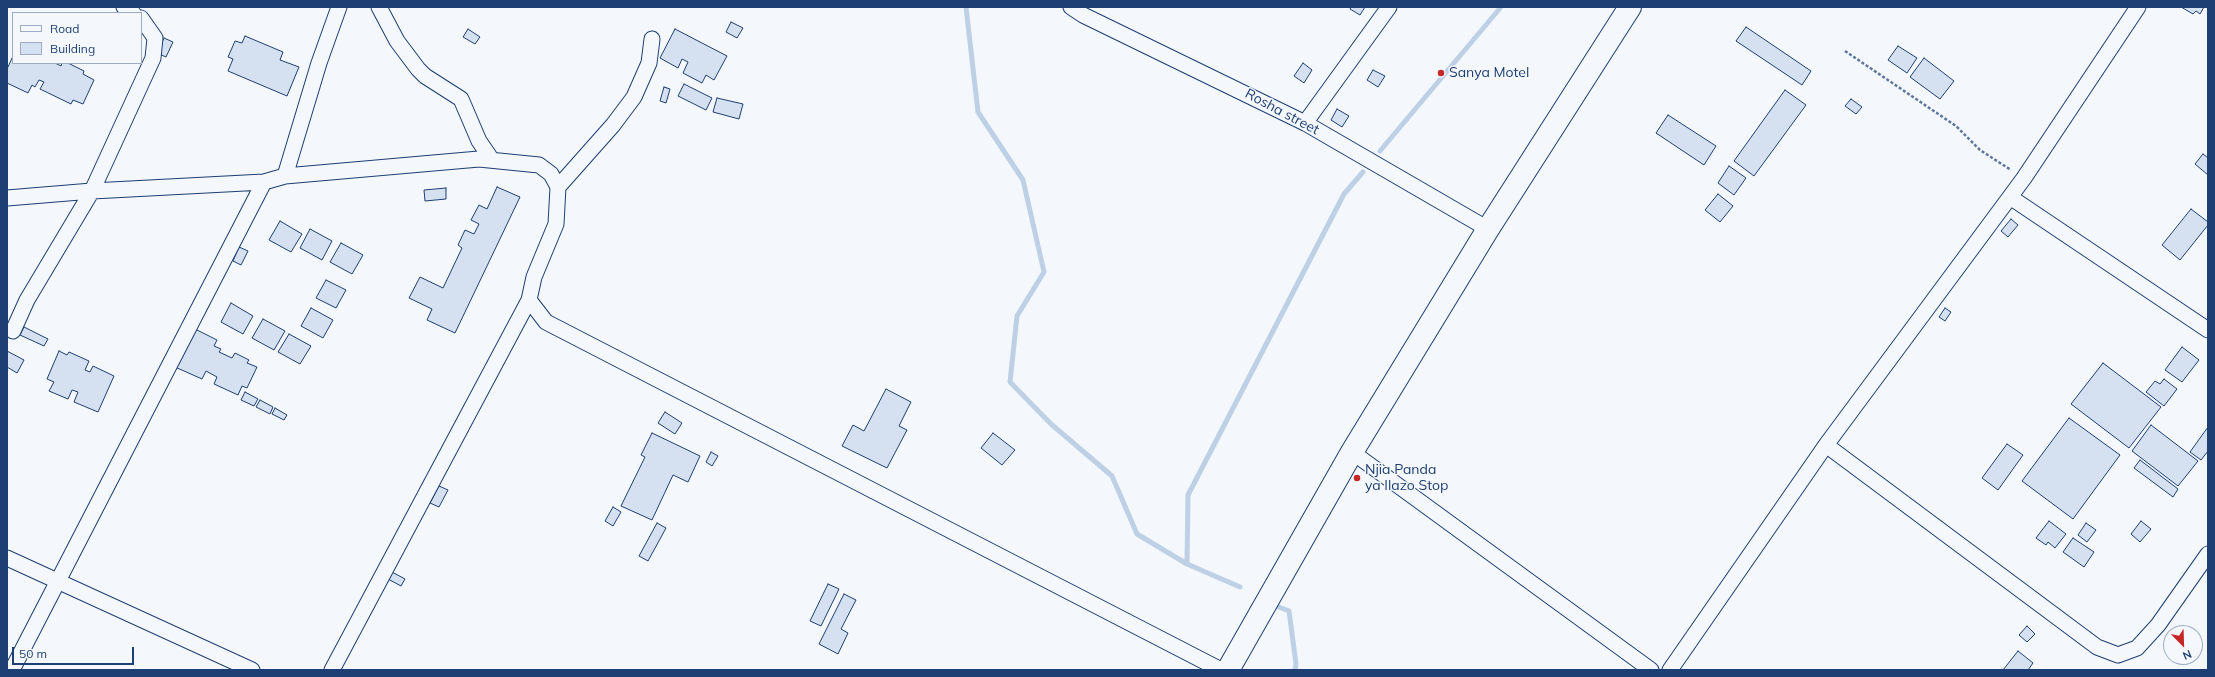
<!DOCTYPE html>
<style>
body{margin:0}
#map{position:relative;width:2215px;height:677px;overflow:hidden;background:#f4f7fb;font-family:Mulish,sans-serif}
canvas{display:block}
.frame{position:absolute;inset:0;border:8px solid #1d3f73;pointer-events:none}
.legend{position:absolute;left:12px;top:12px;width:130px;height:52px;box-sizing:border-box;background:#f4f7fb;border:1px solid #9eadc5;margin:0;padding:5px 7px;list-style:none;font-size:12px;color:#1d3f73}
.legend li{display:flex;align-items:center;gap:8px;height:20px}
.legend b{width:20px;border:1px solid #9eadc5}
.north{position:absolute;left:2163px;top:625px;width:40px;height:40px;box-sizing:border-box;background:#f4f7fb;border:1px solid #9eadc5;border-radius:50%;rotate:157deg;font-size:11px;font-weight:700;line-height:16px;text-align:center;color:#1d3f73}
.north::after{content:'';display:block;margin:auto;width:14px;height:18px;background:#c62828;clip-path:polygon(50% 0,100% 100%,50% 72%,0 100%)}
.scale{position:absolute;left:12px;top:647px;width:122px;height:18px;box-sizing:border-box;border:2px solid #1d3f73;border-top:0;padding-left:5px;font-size:12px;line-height:14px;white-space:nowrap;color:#1d3f73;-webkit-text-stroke:3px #f4f7fb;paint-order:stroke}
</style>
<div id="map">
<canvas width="2215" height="677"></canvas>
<div class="frame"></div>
<ul class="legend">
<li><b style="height:5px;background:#f4f7fb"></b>Road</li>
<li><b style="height:11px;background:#d5e0f0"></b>Building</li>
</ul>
<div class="north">N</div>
<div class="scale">50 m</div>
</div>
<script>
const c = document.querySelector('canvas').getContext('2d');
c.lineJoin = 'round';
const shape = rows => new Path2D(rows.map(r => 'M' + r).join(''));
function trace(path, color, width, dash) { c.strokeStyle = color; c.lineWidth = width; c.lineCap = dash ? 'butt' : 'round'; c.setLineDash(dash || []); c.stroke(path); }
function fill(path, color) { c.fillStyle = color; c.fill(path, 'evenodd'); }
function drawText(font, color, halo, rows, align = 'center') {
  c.font = font + ' Mulish,sans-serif'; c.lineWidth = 3; c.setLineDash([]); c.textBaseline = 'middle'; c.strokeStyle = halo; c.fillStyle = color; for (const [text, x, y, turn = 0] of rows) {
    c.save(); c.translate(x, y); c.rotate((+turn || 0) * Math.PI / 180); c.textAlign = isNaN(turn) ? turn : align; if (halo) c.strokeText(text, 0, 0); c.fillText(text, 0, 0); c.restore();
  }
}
const stream = shape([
 [966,7,978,112,1023,180,1044,272,1017,316,1010,382,1051,424,1112,476,1137,534,1187,564],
 [1380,151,1501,7],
 [1240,587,1187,564,1188,495,1344,194,1363,172],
 [1279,607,1289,611,1296,664,1295,670]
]);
const building = shape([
 [1351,7,1365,7,1360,15,1350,9,1351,7],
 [2181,7,2204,7,2200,14,2196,11,2193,14,2181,7],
 [731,22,743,28,737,38,726,32,731,22],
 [1746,27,1811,71,1802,85,1736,41,1746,27],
 [468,29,480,37,475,44,463,37,468,29],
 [675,29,727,56,714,80,706,75,702,83,683,73,688,62,682,59,678,68,660,58,675,29],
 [245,36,283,52,280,60,299,67,287,96,228,71,233,59,228,57,235,41,242,43,245,36],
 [164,38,173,42,166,57,157,53,164,38],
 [1898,46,1917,58,1907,73,1888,60,1898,46],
 [13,56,13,63,55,63,61,66,62,63,68,63,84,71,83,74,94,80,83,104,73,100,71,104,40,89,44,82,39,80,35,87,32,85,28,93,7,83,7,69,13,56],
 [1924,58,1954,81,1940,99,1910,77,1924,58],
 [1303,63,1312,70,1304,83,1294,76,1303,63],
 [1373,70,1385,76,1378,87,1367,80,1373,70],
 [684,84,712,98,706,110,678,96,684,84],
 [664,87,670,89,666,103,660,101,664,87],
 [1785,90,1806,105,1754,176,1734,161,1785,90],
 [717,98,743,104,739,119,713,112,717,98],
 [1851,99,1862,107,1856,114,1845,106,1851,99],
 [1337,109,1349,116,1342,127,1331,120,1337,109],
 [1668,115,1716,146,1704,165,1656,133,1668,115],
 [2203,154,2208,158,2208,175,2195,164,2203,154],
 [1729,166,1746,178,1734,195,1718,183,1729,166],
 [497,187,520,197,455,333,427,320,432,309,409,298,420,277,443,288,462,248,458,245,465,230,474,234,479,224,471,220,479,205,487,209,497,187],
 [446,188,446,199,425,201,424,190,446,188],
 [1718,194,1733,206,1720,222,1705,210,1718,194],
 [2191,209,2208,222,2208,225,2180,260,2162,245,2191,209],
 [2011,219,2018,225,2008,237,2001,231,2011,219],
 [280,221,302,234,291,252,269,240,280,221],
 [310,229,332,241,322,260,300,248,310,229],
 [341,243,363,255,352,274,330,262,341,243],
 [239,247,248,251,241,265,233,261,239,247],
 [326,280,346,290,336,308,316,298,326,280],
 [231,303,253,316,243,334,221,322,231,303],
 [311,308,333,320,323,338,301,326,311,308],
 [1945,308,1951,312,1945,321,1939,317,1945,308],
 [263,319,285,331,274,350,252,338,263,319],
 [24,327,48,339,44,346,20,335,24,327],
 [193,328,217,340,214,346,221,349,219,352,232,358,235,353,249,360,247,363,257,367,247,388,242,386,238,395,214,384,217,377,206,371,202,379,175,367,193,328],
 [289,334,311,346,300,364,278,352,289,334],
 [2182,347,2199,360,2182,382,2165,370,2182,347],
 [7,351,24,360,17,373,7,367,7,351],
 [59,351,67,355,69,352,89,361,85,370,90,372,93,366,114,376,98,412,74,402,78,392,72,390,68,399,49,391,54,382,47,379,59,351],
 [2103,363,2161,407,2129,448,2071,404,2103,363],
 [2164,379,2177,389,2164,406,2146,392,2155,381,2160,384,2164,379],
 [886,389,911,402,899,426,907,430,887,468,842,446,853,425,864,431,886,389],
 [245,392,258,399,254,406,241,400,245,392],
 [260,400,273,407,270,414,256,407,260,400],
 [275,408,287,415,284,420,272,414,275,408],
 [665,412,682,423,675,434,658,423,665,412],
 [2069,418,2120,455,2073,519,2022,481,2069,418],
 [2151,425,2198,461,2178,486,2132,451,2151,425],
 [2208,427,2208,451,2201,460,2190,452,2208,427],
 [652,433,700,456,688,482,673,475,652,520,621,506,645,457,641,455,652,433],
 [993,433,1015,450,1002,465,981,448,993,433],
 [2007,444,2023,455,1998,490,1982,478,2007,444],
 [711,452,718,456,712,466,706,462,711,452],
 [2140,460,2178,489,2173,497,2134,468,2140,460],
 [439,486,448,490,439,507,430,503,439,486],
 [613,507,621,512,613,526,605,521,613,507],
 [2049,521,2066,534,2055,548,2048,542,2046,545,2036,538,2049,521],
 [2141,521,2151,529,2140,542,2131,534,2141,521],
 [657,523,666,528,648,561,639,556,657,523],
 [2086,523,2096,530,2087,542,2078,535,2086,523],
 [2073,538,2094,552,2084,567,2063,552,2073,538],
 [392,572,405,579,401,586,388,579,392,572],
 [828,584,839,589,821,626,810,621,828,584],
 [844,594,856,600,841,629,848,633,838,654,819,644,844,594],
 [2027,626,2035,634,2027,642,2019,635,2027,626],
 [2018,651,2033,663,2028,670,2003,670,2018,651]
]);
const path = shape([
 [1845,51,1956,126,1980,150,2011,170]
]);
const street = shape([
 [124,7,133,13],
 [379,7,397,41,418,69,425,76,461,99,479,141,492,160],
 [1071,7,1083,15,1305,123,1488,229],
 [1305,123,1389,7],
 [285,176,319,63,339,7],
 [558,187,613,125,634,97,649,63,652,39],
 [2010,197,2208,330],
 [7,198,92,191,264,182,285,176,479,159,539,165,551,174,558,187,556,224,534,277,529,300,546,322,1221,670],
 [13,331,27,300,92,191,153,58,155,38,141,18],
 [1826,445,2097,647,2118,655,2137,648,2158,625,2208,554],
 [1352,452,1651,670],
 [7,558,252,670],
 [12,670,264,182],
 [332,670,529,300],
 [1670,670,1826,445,2024,178,2138,7]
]);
const highway = shape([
 [1228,670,1352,452,1488,229,1630,7]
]);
const markers = [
 [1441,73,4,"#c62828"],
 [1357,478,4,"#c62828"]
];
const poiNames = [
 ["Sanya Motel",1449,73],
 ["Njia Panda",1365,470],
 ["ya Ilazo Stop",1365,486]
];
const streetNames = [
 ["Rosha street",1282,112,28]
];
trace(stream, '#bed0e5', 5);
fill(building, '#d5e0f0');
trace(building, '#1d3f73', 1);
trace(street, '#1d3f73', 17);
trace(highway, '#1d3f73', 24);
trace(path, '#5e769c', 2.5, [3, 2]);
trace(street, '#f4f7fb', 15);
trace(highway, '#f4f7fb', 22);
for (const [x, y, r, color] of markers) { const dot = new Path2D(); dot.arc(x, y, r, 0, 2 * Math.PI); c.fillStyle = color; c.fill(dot); trace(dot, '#f4f7fb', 1.5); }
drawText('14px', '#1d3f73', '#f4f7fb', poiNames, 'left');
drawText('14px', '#1d3f73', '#f4f7fb', streetNames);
</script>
